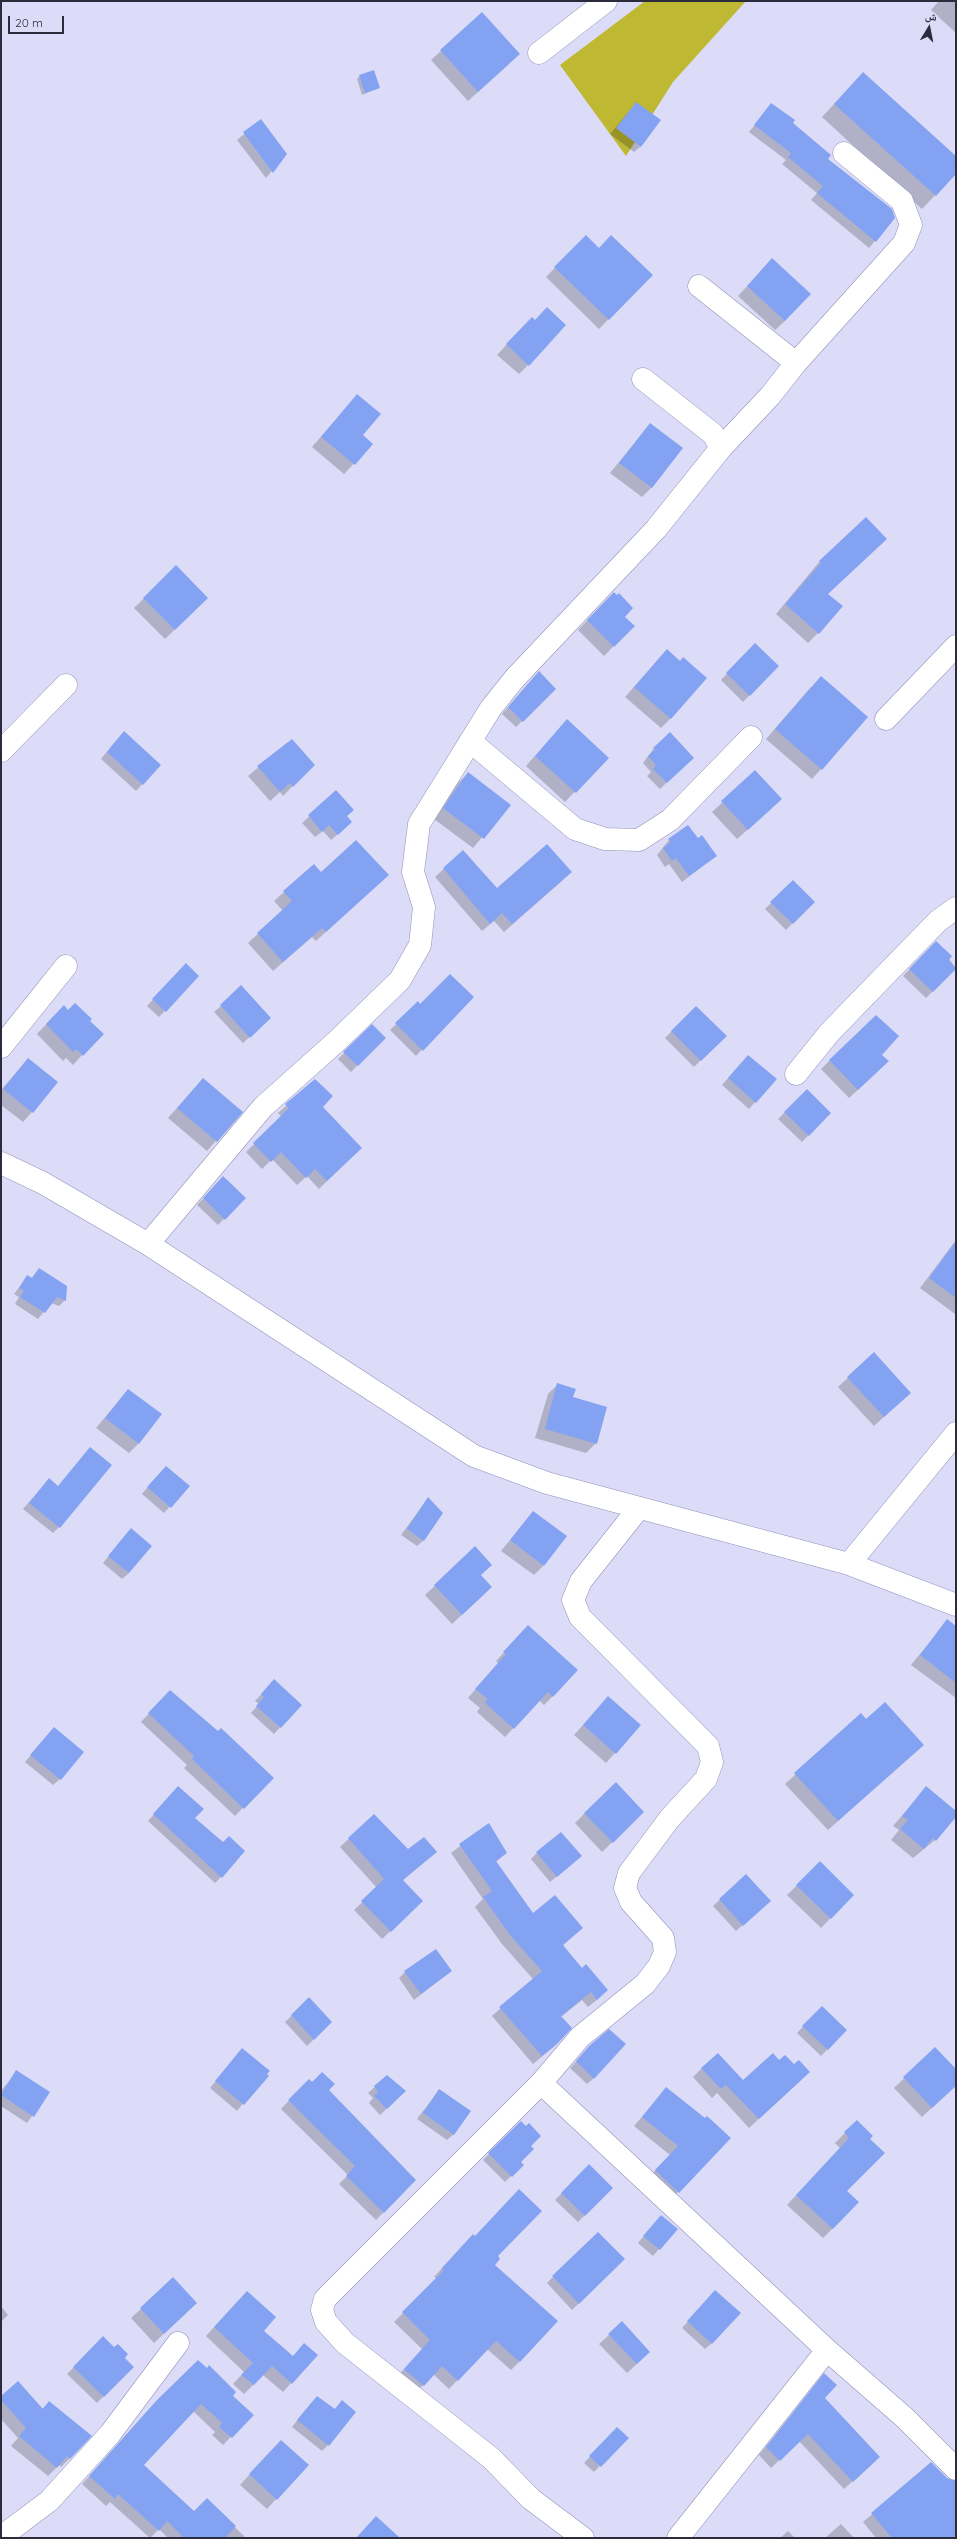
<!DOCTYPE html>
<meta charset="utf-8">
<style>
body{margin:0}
#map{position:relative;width:957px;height:2539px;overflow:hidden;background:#dddcf8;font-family:Quicksand,"Noto Naskh Arabic",sans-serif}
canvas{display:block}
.frame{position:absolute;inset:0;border:2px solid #2c2b3c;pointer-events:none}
.north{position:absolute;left:909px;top:8px;width:40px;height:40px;-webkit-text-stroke:3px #dddcf8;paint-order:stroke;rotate:10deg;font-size:11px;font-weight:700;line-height:16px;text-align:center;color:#2c2b3c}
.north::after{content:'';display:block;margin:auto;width:14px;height:18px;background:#2c2b3c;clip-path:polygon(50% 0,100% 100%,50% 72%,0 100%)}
.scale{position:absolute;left:8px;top:16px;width:56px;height:18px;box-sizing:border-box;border:2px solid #2c2b3c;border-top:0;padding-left:5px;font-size:12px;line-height:14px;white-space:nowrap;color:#2c2b3c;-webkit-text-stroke:3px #dddcf8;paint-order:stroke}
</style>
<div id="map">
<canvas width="957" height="2539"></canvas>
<div class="frame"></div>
<div class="north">ش</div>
<div class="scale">20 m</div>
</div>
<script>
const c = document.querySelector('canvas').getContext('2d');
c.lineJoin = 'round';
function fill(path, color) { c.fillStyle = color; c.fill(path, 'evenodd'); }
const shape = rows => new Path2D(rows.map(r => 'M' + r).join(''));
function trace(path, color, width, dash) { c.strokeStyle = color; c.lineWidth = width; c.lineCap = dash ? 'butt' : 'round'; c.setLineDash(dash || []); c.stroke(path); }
const green = shape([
 [645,1,746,1,673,82,626,156,560,65]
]);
const shadow = shape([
 [939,1,956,1,956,33,931,10],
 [441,51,509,64,468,101,431,60],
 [863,73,956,157,956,173,922,209,822,117],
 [360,76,379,88,362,95,357,79],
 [636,103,641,146,634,152,610,134],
 [772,104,827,159,894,218,869,248,811,200,817,193,782,164,786,160,749,132],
 [261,120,286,154,266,178,237,140],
 [586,236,599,249,651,275,599,329,546,277],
 [763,269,785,321,775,330,738,296],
 [522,328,528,365,519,374,497,355],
 [357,395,362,435,372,444,344,474,312,447],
 [650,424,652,487,642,497,610,473],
 [886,539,827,594,818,633,808,643,776,614,820,561],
 [176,567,207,598,165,639,134,608],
 [604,603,633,626,604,656,578,630],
 [755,645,778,666,743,702,721,680],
 [658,660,671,718,661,728,625,697],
 [532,679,555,689,516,727,502,714],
 [811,687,821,769,812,779,766,739],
 [567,720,607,758,565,802,526,766],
 [118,738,160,765,136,791,101,759],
 [291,740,313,765,283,796,280,792,270,801,248,776],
 [654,748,686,764,660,789,647,776,651,772,643,763],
 [755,772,771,809,737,839,712,812],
 [468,773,509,805,473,848,434,819,458,783],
 [336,792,346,816,345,828,331,840,323,831,315,837,302,823],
 [697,839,716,856,682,882,669,864,665,867,657,855,669,840],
 [463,851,497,889,563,880,504,932,494,921,482,931,435,877],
 [321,873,388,875,316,941,312,937,273,971,248,943,283,911,274,901,284,892],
 [793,881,813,902,786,930,765,909],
 [936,942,956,968,926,998,903,976],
 [180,971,198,976,159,1017,147,1006],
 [472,997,416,1056,390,1030,418,1003,420,1005],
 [221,1006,263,1024,243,1043,214,1012],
 [696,1007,725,1036,694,1067,665,1038],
 [54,1016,82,1055,73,1065,66,1058,63,1061,37,1034],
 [372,1026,384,1038,351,1072,338,1059],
 [881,1055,879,1070,849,1098,821,1069,830,1060],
 [28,1059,32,1112,23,1122,1,1105,1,1090],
 [742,1062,755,1102,749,1109,722,1085],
 [203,1079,241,1112,207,1151,168,1118],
 [315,1081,321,1107,352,1156,319,1189,307,1176,297,1185,272,1159,262,1169,246,1152,282,1117,278,1113],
 [807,1090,830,1113,802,1142,778,1119],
 [217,1184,244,1198,218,1225,197,1205],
 [956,1240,956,1313,955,1314,920,1288],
 [39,1269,65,1300,59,1306,51,1303,38,1319,15,1304,19,1297,14,1294,28,1276,31,1279],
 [874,1354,900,1402,874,1426,838,1387],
 [558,1384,572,1398,596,1443,586,1453,535,1438,548,1394],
 [128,1390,139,1443,129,1453,96,1428],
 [160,1473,188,1486,164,1513,142,1494],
 [43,1486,59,1527,53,1533,23,1509],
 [428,1498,424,1540,417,1546,401,1535],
 [533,1512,543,1566,534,1575,501,1551],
 [125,1536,129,1573,122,1579,103,1563],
 [475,1548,481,1597,452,1624,425,1595],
 [947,1621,956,1627,956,1698,911,1665],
 [520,1635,553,1696,544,1705,539,1700,505,1737,477,1712,480,1708,468,1698,498,1663,496,1661],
 [268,1687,301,1705,274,1734,251,1713,259,1704,255,1701],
 [161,1700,272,1778,235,1816,184,1768,187,1765,141,1722],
 [599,1707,640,1725,606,1763,574,1735],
 [861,1715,913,1754,828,1830,785,1784],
 [54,1728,60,1779,53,1785,25,1762],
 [926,1788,956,1812,956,1816,935,1840,913,1858,891,1840,899,1830,893,1826],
 [172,1794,194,1818,221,1877,215,1883,148,1821],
 [585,1813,633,1822,602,1852,575,1823],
 [374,1815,408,1851,435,1852,402,1881,413,1910,382,1939,354,1910,377,1888,340,1847],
 [488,1825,506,1853,496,1862,533,1915,582,1928,562,1946,582,1969,598,1999,588,2007,582,2000,561,2017,557,2044,533,2064,492,2016,533,1979,502,1944,475,1907,483,1899,451,1853],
 [537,1853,574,1862,550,1882,531,1859],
 [820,1863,853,1895,821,1928,787,1895],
 [746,1876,763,1907,736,1931,713,1906],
 [451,1971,414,2000,399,1978,405,1972],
 [309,1999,331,2022,307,2046,285,2022],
 [822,2007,846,2030,821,2056,797,2033],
 [935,2048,956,2070,956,2085,922,2117,894,2088],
 [242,2049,266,2074,237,2111,210,2088],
 [583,2054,594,2078,587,2084,570,2068],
 [702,2068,743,2082,800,2081,749,2128,717,2093,712,2098,693,2077],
 [17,2071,49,2093,27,2123,1,2106,1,2091],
 [387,2076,398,2098,380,2115,369,2103,373,2098,368,2093],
 [309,2080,328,2090,415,2180,376,2220,339,2184,348,2175,281,2109],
 [666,2089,705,2119,678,2192,670,2200,647,2179,670,2155,634,2126],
 [439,2090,454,2134,447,2140,417,2119],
 [857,2121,869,2139,845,2191,833,2228,823,2238,787,2205,840,2148,835,2143],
 [521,2122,530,2146,520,2162,522,2165,505,2182,483,2160],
 [589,2166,612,2188,578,2222,555,2200],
 [655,2223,676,2229,653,2256,638,2243],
 [598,2233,624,2259,572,2310,547,2283],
 [464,2244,496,2256,493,2265,520,2361,511,2370,487,2349,449,2389,433,2374,415,2394,396,2378,422,2349,394,2322,437,2279,434,2277],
 [709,2298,712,2343,705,2349,682,2328],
 [238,2301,262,2331,291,2383,283,2392,263,2375,244,2394,233,2384,244,2372,206,2336],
 [1,2306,8,2315,1,2322],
 [141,2309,186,2313,154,2343,131,2318],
 [609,2335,639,2362,627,2373,599,2344],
 [103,2338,133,2367,97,2403,67,2374],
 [817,2383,824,2398,871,2465,844,2489,799,2441,771,2468,759,2455],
 [232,2396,252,2415,223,2445,212,2435,215,2432,193,2411,142,2465,194,2513,207,2500,246,2538,168,2538,159,2529,150,2538,110,2502,106,2506,82,2484,150,2409],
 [1,2398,42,2409,49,2402,70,2458,61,2467,59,2465,48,2476,11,2446,18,2438,1,2419],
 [342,2401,328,2445,322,2451,292,2427,311,2403,334,2410],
 [617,2428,627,2438,594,2472,584,2463],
 [271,2451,276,2499,267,2509,240,2485],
 [931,2463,947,2479,956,2481,956,2538,876,2538,863,2522],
 [841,2524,854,2538,825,2538],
 [788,2531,795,2538,780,2538]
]);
const building = shape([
 [482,12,520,54,478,92,440,50],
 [374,70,380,88,365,93,359,75],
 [863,72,956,156,956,174,936,196,834,104],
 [636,102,661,120,641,147,616,128],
 [771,103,795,120,793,123,831,155,828,159,892,209,895,218,876,242,817,193,823,186,788,157,791,153,754,125],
 [261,119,287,154,273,173,243,132],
 [586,235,599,248,611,235,653,275,609,320,554,267],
 [772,258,811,294,785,321,747,286],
 [547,307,566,325,529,366,506,344,532,317,535,320],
 [357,394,381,414,363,435,373,444,355,465,321,437],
 [650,423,683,448,652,488,619,463],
 [866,517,887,539,828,594,843,606,819,634,785,604,821,563,819,561],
 [176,565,208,598,175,630,143,598],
 [614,592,617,595,619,593,633,608,625,617,635,626,614,647,587,620],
 [755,643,779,666,750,696,726,673],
 [667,649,680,661,683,657,707,678,671,719,634,687],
 [539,671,556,689,523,722,508,707],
 [821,676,868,717,822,770,775,729],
 [567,719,609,758,576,793,535,756],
 [124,731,161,765,143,785,107,752],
 [670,732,694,758,667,783,653,769,656,765,648,756,655,750,653,748],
 [292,739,315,765,293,787,290,783,280,792,257,766],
 [755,770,782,799,748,830,721,801],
 [468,772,511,805,484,839,443,808],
 [336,790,354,810,347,816,352,822,338,835,329,825,322,832,308,815],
 [688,825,698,838,702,835,717,856,689,876,676,858,672,861,663,848,671,842,668,839],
 [356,840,389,875,326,932,322,928,283,962,257,933,292,901,283,891,314,864,321,872],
 [547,844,572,872,512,924,502,913,490,924,443,868,463,850,497,888],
 [793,880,815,902,793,924,770,902],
 [936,941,952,956,949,960,956,969,933,992,909,969],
 [186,963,199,976,166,1012,152,999],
 [450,974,474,997,423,1051,395,1023,418,1001,420,1004],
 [241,985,271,1018,250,1038,220,1005],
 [75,1003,92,1019,90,1021,104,1034,83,1056,76,1049,73,1052,46,1024,64,1005,68,1010],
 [696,1006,727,1036,701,1061,671,1031],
 [876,1015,899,1036,882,1055,889,1061,858,1090,829,1060],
 [372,1024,386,1038,358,1066,343,1052],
 [748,1055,777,1079,756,1103,728,1078],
 [28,1058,58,1082,33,1113,3,1089],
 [203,1078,243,1112,217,1142,177,1108],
 [315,1079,333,1096,323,1107,362,1148,327,1181,315,1169,306,1178,281,1152,271,1162,253,1143,289,1108,285,1104],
 [807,1089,831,1113,809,1136,784,1112],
 [223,1176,246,1198,225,1220,203,1198],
 [956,1241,956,1298,929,1278],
 [39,1268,67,1286,66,1301,57,1297,45,1313,20,1297,24,1291,19,1288,27,1275,32,1278],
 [874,1352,911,1393,884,1417,847,1377],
 [557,1383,576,1389,573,1397,607,1407,597,1444,545,1429],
 [128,1389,162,1414,139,1444,105,1418],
 [90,1447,112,1465,60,1528,29,1503,49,1478,58,1486],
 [166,1466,190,1486,171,1508,147,1487],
 [428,1497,443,1513,424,1541,407,1529],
 [533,1511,567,1536,544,1566,510,1540],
 [131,1528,152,1546,129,1573,108,1556],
 [475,1546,492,1565,481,1575,492,1587,462,1615,434,1585],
 [947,1619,956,1626,956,1683,920,1655],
 [528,1625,578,1670,553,1697,548,1692,514,1729,485,1703,488,1699,475,1689,506,1654,503,1652],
 [274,1679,302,1705,281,1728,256,1706,264,1697,261,1694],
 [170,1690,218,1731,221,1728,274,1778,244,1809,192,1759,194,1756,148,1713],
 [608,1696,641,1725,616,1754,583,1725],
 [885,1702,924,1745,838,1821,794,1773,861,1713,866,1719],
 [54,1727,84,1752,61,1780,30,1755],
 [616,1782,644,1812,613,1843,584,1813],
 [178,1786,204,1809,195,1818,223,1842,229,1836,245,1851,222,1878,153,1814],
 [926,1786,956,1811,956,1817,936,1841,933,1838,924,1849,900,1829,908,1820,902,1816],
 [374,1814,408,1849,424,1837,437,1852,403,1880,423,1901,391,1932,361,1901,384,1879,348,1838],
 [489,1823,507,1853,496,1861,533,1913,555,1895,583,1928,563,1945,582,1968,586,1964,608,1990,597,2000,591,1992,561,2016,572,2028,557,2044,542,2056,499,2007,542,1971,510,1935,483,1897,492,1891,459,1844],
 [561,1832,582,1856,557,1877,536,1852],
 [820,1861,854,1895,831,1919,796,1885],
 [746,1874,771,1901,743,1926,719,1899],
 [436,1949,452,1971,421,1994,404,1971],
 [309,1997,332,2022,314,2040,291,2015],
 [822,2006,847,2030,828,2050,802,2026],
 [609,2029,626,2044,594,2079,576,2061,589,2046],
 [935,2047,956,2069,956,2086,932,2108,903,2077],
 [242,2048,270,2071,267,2074,269,2076,244,2105,215,2081],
 [718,2053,743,2080,773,2053,779,2060,785,2055,794,2064,799,2060,810,2072,759,2119,726,2085,721,2089,701,2068],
 [16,2070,50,2092,34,2117,1,2095],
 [322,2072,335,2084,329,2090,416,2180,384,2213,346,2176,355,2166,288,2100,309,2079,312,2082],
 [387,2075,406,2091,387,2109,374,2096,378,2092,374,2086],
 [666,2087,705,2118,707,2116,731,2138,679,2193,655,2170,678,2146,642,2117],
 [439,2089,471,2111,454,2135,423,2113],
 [857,2120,873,2136,870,2139,885,2153,847,2191,859,2202,833,2229,796,2195,849,2138,844,2132],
 [521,2121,526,2126,529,2123,541,2136,531,2146,534,2149,521,2162,524,2165,512,2177,488,2153],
 [589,2164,613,2188,585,2216,561,2193],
 [519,2189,542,2211,498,2256,500,2259,495,2265,558,2321,520,2362,496,2341,458,2381,442,2366,424,2386,404,2369,430,2340,402,2312,444,2270,442,2268,473,2234,475,2236],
 [661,2215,678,2229,660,2250,643,2236],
 [598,2232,625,2259,579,2304,552,2276],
 [173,2277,197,2303,164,2334,140,2308],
 [715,2290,741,2313,712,2344,687,2321],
 [247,2291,276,2317,264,2331,293,2356,304,2343,318,2355,292,2384,272,2366,254,2385,241,2375,253,2363,214,2327],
 [622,2321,650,2352,637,2364,608,2334],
 [103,2336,114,2347,118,2344,128,2354,125,2358,134,2367,104,2397,73,2367],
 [198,2360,207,2368,209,2365,236,2392,233,2396,254,2415,232,2438,219,2427,222,2423,201,2404,144,2465,194,2511,207,2498,236,2526,225,2538,184,2538,167,2521,159,2531,118,2494,115,2499,89,2476,157,2400],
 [824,2373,837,2385,825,2398,880,2457,853,2482,808,2434,780,2461,766,2447],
 [18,2381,43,2409,49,2401,92,2436,70,2459,67,2456,57,2468,19,2436,26,2428,1,2400,1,2396],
 [317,2396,335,2409,342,2400,356,2412,329,2446,297,2420],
 [617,2427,629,2438,601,2467,589,2456],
 [281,2440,309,2465,277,2500,249,2474],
 [931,2462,947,2478,956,2481,956,2538,892,2538,871,2513],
 [376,2516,400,2538,356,2538]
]);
const street = shape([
 [539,53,606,1],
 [796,363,904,243,911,225,902,201,844,153],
 [643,379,713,434,721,448],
 [886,719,956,646],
 [470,741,575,829,605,839,639,840,670,820,751,737],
 [1,751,66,685],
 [1,1047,66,966],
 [796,1074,830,1032,896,964,938,921,956,908],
 [1,1163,43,1183,148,1244,474,1456,547,1483,849,1564,956,1605],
 [148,1244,263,1107,338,1040,400,980,420,945,424,907,413,872,419,824,491,708,515,678,656,529,721,448,770,396,796,363,699,286],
 [849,1564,956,1433],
 [541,2083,827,2350,905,2418,956,2469],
 [1,2537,49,2501,110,2434,178,2343],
 [583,2538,531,2499,491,2458,345,2343,326,2322,322,2310,325,2299,541,2083,580,2037,645,1984,659,1966,665,1952,663,1938,631,1902,625,1888,629,1873,670,1818,706,1779,712,1762,708,1746,580,1617,573,1600,581,1581,639,1508],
 [678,2538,827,2350]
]);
fill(green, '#beb833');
fill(shadow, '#0003');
fill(building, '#83a3f2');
trace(street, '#9290ba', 23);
trace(street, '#fff', 22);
</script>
